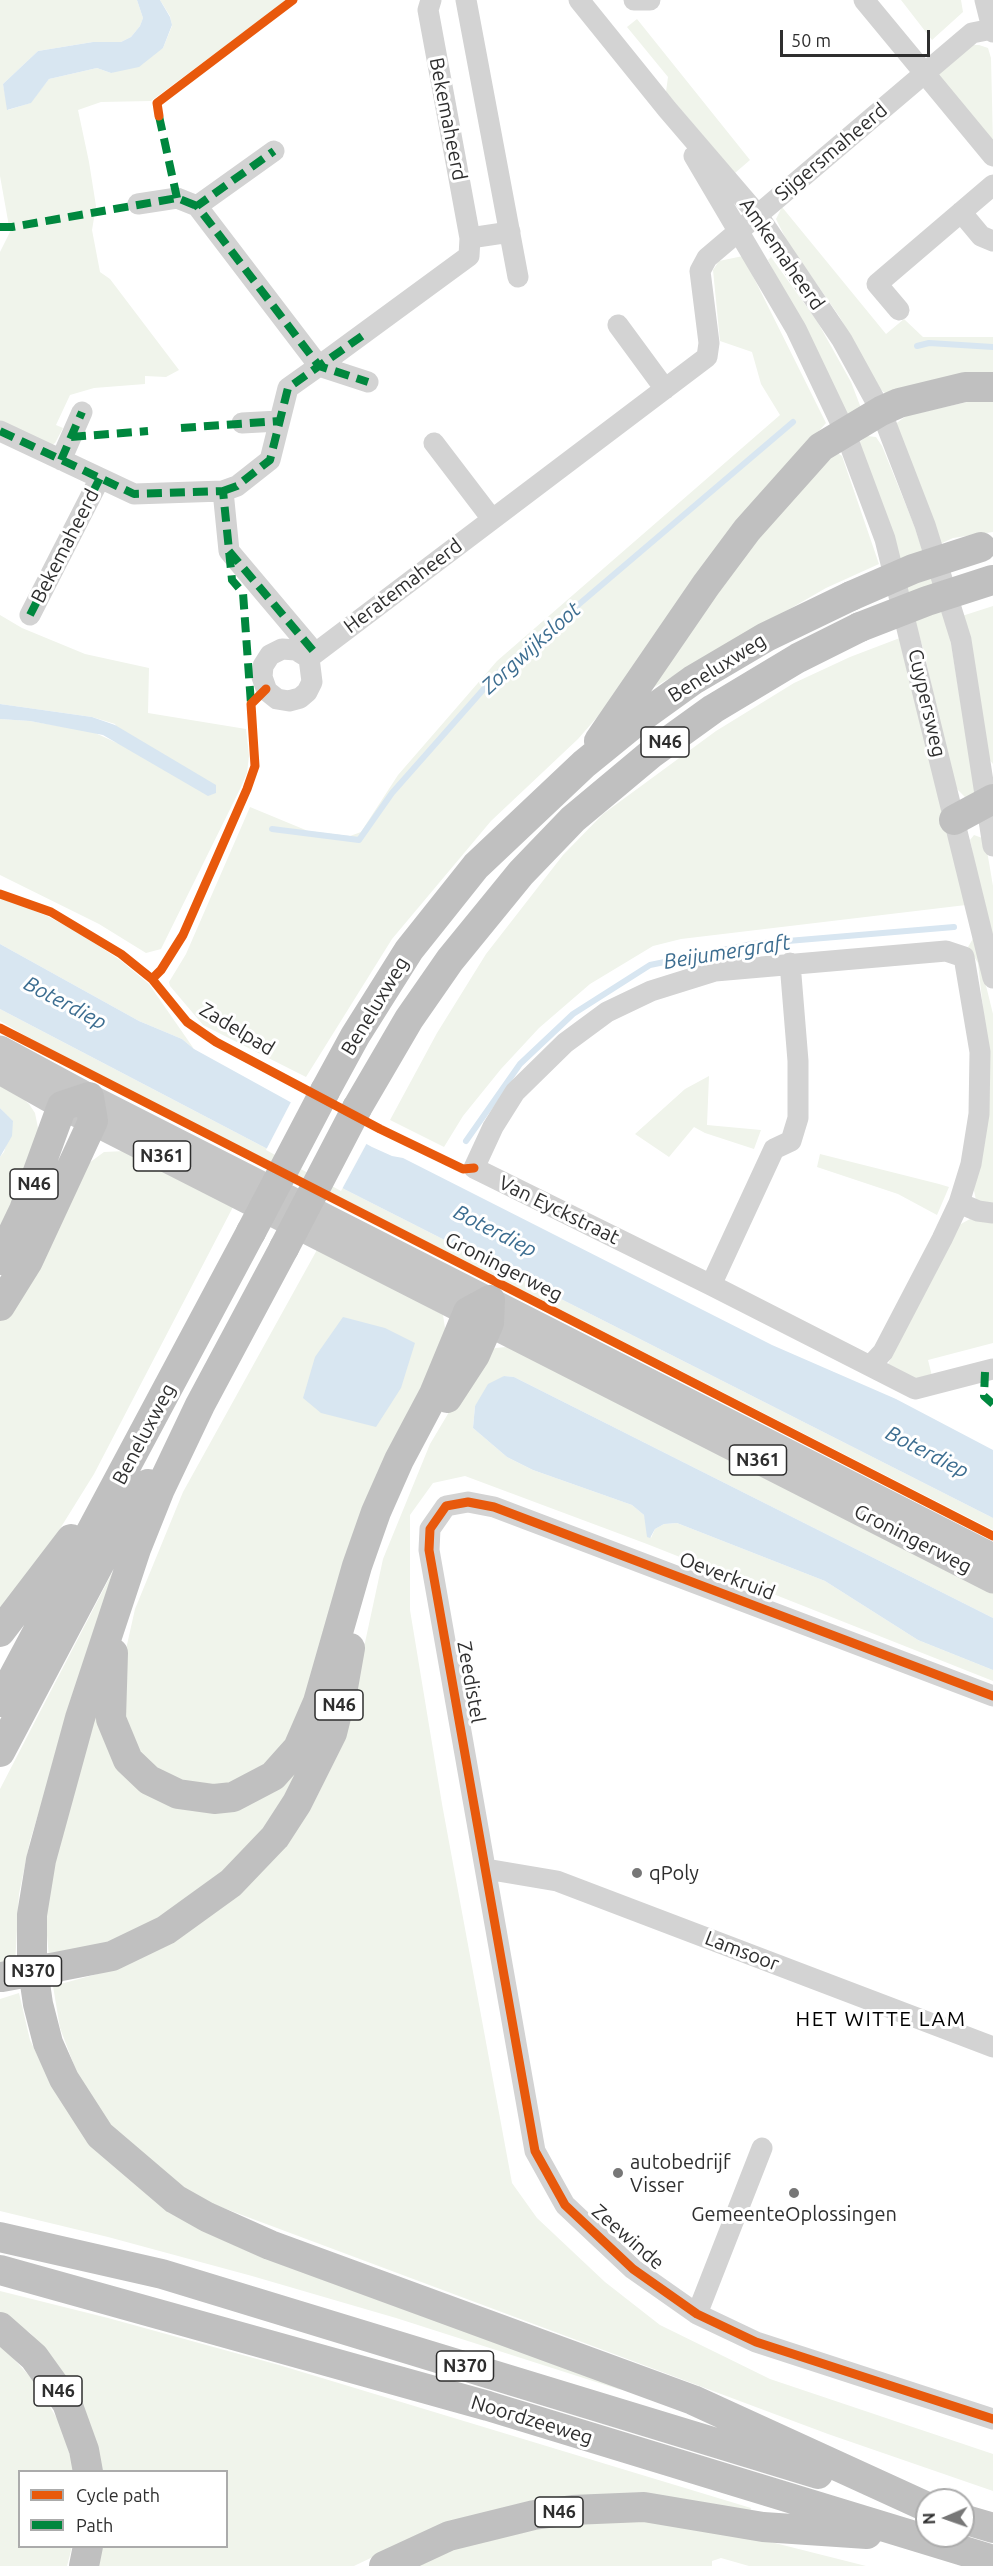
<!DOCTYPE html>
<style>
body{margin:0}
#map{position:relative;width:993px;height:2566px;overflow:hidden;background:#fff;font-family:Ubuntu,sans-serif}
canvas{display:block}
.legend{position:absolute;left:18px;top:2470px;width:210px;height:78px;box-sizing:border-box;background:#fff;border:2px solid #ababab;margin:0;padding:8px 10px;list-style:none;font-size:18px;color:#2e2e2e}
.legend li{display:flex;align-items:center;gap:12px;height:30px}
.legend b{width:30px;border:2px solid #ababab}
.north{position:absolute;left:915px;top:2488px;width:60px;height:60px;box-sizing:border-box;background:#fff;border:2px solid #ababab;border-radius:50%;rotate:268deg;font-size:16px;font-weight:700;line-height:24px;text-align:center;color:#2e2e2e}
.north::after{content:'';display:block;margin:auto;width:21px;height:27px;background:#777;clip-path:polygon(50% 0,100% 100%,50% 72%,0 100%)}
.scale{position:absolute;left:780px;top:30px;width:150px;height:27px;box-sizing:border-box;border:3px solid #2e2e2e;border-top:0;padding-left:8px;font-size:18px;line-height:21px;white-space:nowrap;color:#2e2e2e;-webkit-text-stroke:4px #fff;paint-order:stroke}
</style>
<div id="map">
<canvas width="993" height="2566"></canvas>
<ul class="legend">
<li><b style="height:8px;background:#e8590c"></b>Cycle path</li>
<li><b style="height:8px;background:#00873e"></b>Path</li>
</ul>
<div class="north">N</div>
<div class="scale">50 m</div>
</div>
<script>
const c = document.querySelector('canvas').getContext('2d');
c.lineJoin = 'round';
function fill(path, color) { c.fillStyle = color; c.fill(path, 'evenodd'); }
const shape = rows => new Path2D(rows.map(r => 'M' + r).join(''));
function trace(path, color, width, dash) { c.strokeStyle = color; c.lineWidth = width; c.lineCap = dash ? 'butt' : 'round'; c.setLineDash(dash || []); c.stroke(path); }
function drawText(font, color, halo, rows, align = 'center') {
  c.font = font + ' Ubuntu,sans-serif'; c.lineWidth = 6; c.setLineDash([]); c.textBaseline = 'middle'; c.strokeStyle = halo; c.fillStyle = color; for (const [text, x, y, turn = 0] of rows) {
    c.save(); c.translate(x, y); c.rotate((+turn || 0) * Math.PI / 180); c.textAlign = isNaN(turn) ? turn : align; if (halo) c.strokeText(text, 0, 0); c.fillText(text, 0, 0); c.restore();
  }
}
const green = shape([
 [0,0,137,0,143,18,140,26,131,37,121,42,93,42,38,51,3,84,8,110,30,103,49,79,97,68,111,73,163,48,172,26,170,16,160,0,287,0,151,101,101,102,78,110,89,162,96,206,92,230,100,272,110,279,179,370,166,377,145,376,145,384,94,388,70,395,56,425,63,428,55,443,50,446,0,424,0,252,10,232,0,176],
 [901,0,961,0,963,12,932,40],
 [637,19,750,160,735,173,666,92,668,77,627,27],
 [967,45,979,45,988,48,991,58,993,143,936,72],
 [782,207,886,334,904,319,923,337,993,337,993,383,890,397,881,390,839,316,788,243,776,219],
 [743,256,826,423,731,531,640,668,578,739,491,821,392,939,306,1077,203,1025,170,986,169,982,186,954,250,807,308,831,350,836,361,832,398,775,497,661,780,415,761,384,752,352,720,341,713,270,719,261],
 [771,257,817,321,851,382,861,408,845,416,768,260],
 [993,396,993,532,953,538,940,544,894,425,906,416],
 [867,436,876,437,882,446,914,525,949,631,976,797,966,798,953,785,924,651,857,444],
 [836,452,842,456,879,564,826,588,637,697,736,554],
 [993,606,993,764,987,757,962,616],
 [0,615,22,628,85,654,149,668,148,713,246,729,249,756,247,773,241,787,161,949,146,953,99,924,0,875,0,719,30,721,93,732,126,747,115,724,92,717,0,704],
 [905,636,966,905,681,939,653,946,590,984,539,1028,501,1069,463,1116,444,1147,390,1120,437,1033,486,954,563,855,603,814,716,731,794,683,850,657],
 [974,835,985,839,993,886,993,947,970,840],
 [0,897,47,916,79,933,120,960,149,984,194,1049,182,1039,139,1021,0,944],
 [974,937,993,1014,993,1206,976,1200,973,1186,985,1142,990,1072,978,963,968,947],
 [0,1009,346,1190,993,1518,993,1530,43,1046,0,1021],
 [709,1076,707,1125,761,1130,754,1149,705,1133,694,1127,669,1157,635,1134,685,1089],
 [0,1079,29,1104,35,1113,39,1133,0,1252,0,1157,4,1152,13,1122,0,1108],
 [125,1151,233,1207,94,1474,17,1598,0,1617,0,1319,85,1166,104,1152],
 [820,1154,939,1184,949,1187,937,1215,898,1194,817,1167],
 [970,1219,993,1222,993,1343,928,1360,933,1380,915,1385,886,1368,959,1225],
 [318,1248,443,1315,447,1341,315,1688,273,1766,241,1786,179,1785,136,1752,121,1725,118,1685,135,1609,183,1492],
 [518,1346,993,1588,993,1618,514,1377,504,1376,475,1406,473,1428,507,1457,533,1470,632,1505,644,1515,651,1538,655,1529,664,1524,677,1523,825,1581,918,1640,993,1670,993,1681,647,1544,465,1476,433,1483,410,1515,410,1610,442,1804,512,2183,537,2218,605,2282,660,2325,770,2379,993,2454,993,2491,828,2434,210,2203,156,2171,110,2126,80,2081,60,2028,53,1986,112,1970,281,1848,317,1796,344,1740,383,1559,430,1444,480,1360,495,1348],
 [113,1571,30,1841,19,1894,15,1964,0,1968,0,1789],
 [101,1695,170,1801,312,1758,238,1867,138,1934,49,1957,45,1913,50,1860],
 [19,1993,30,2040,55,2092,98,2153,599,2376,621,2390,396,2318,252,2276,108,2237,0,2211,0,1999],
 [0,2291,108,2318,279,2365,751,2508,750,2511,425,2532,354,2566,95,2566,97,2547,226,2546,226,2472,98,2471,55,2363,30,2333,0,2312],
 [0,2344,34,2381,61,2425,73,2466,74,2471,20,2472,20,2546,72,2547,67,2566,0,2566],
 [652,2521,751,2537,866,2566,749,2566,721,2558,712,2561,712,2566,409,2566,434,2555,545,2525]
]);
const water = shape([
 [137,0,160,0,170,17,172,25,163,48,139,67,111,73,97,68,49,79,31,103,7,110,3,84,38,51,93,42,121,42,131,37,140,26,143,18],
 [0,704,92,717,115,725,216,785,216,793,208,796,103,735,30,721,0,719],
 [0,944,139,1021,182,1039,194,1049,372,1147,392,1156,403,1158,772,1345,896,1399,993,1450,993,1518,346,1190,0,1009],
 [0,1108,13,1121,12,1136,0,1157],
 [343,1317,385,1328,415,1343,401,1388,376,1427,321,1413,303,1398,315,1357],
 [504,1376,514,1377,993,1618,993,1670,918,1640,825,1581,677,1523,664,1524,655,1529,650,1538,647,1537,644,1515,632,1505,533,1470,507,1457,473,1428,475,1406,488,1384]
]);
const pier = shape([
 [292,1100,368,1141,341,1191,266,1150]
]);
const stream = shape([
 [917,346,929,343,993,347],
 [272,829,359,840,392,793,497,674,793,422],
 [466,1141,520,1064,573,1014,650,965,752,944,954,927]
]);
const minor = shape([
 [466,0,518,277],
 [579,0,667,109,757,214,842,340,881,411,925,525,961,640,993,846],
 [634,0,650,0],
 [864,0,993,156],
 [985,0,993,32],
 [694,156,796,329,845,432,885,539,993,978],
 [138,204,177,198,197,206],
 [961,212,981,236,993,241],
 [470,238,510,232],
 [899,310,877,284,993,185],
 [618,325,665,389],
 [368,382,319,366,469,256,470,238,428,10,431,0],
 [242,423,279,421],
 [0,431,134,494,223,491,229,551,315,653],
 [434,443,492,519],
 [61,460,82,412],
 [223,491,237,486,270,460,288,388,319,366,197,206,274,151],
 [30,615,100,478],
 [282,649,296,650,309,658,312,682,307,692,300,698,289,701,277,699,267,691,262,677,263,666,270,655,282,649],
 [309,658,707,357,709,343,700,271,707,258,972,33,992,29],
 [959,1203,978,1211,993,1213],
 [711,1285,774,1149,791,1141,798,1118,798,1061,790,963],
 [871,1365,883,1352,942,1239,959,1203,971,1164,979,1114,980,1052,964,957,946,951,715,971,651,991,607,1012,565,1043,515,1092,493,1127,474,1168,711,1285,915,1389,993,1369],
 [993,1696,494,1507,468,1502,446,1506,430,1529,429,1550,535,2151,565,2205,633,2269,697,2314,756,2342,993,2419],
 [486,1869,557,1881,993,2047],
 [697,2314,762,2148]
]);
const major = shape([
 [0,1049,89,1097,993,1557],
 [0,1071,62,1106,993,1580]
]);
const highway = shape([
 [599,741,706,585,747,530,821,447,881,411,899,403,965,387,993,387],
 [954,820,993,799],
 [325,1091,355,1036,409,950,476,866,584,764,643,716,693,680,766,637,851,596],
 [357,1108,409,1019,450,960,521,873,573,819,652,753,713,709,798,658,860,627],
 [284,1248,200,1405,160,1489,136,1549,80,1718,41,1860,32,1915,32,1963,38,2004,48,2043,64,2079,100,2135,175,2199,207,2217,270,2245,693,2400,927,2507],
 [0,1260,24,1210,62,1106,89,1097,93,1121,28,1261,0,1306],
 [447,1398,475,1355,489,1323,490,1300],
 [0,1632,71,1539],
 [113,1653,111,1719,128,1760,149,1780,178,1794,214,1799,233,1797,273,1776,298,1748,318,1702,357,1566,376,1512,399,1460,434,1394,468,1312,490,1300],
 [0,1702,251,1232],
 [0,1752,114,1536,148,1484],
 [51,1968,112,1956,166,1930,231,1883,275,1837,297,1803,332,1733,342,1693,350,1648],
 [0,2237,162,2274,818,2474],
 [0,2270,488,2406,993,2560],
 [0,2327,34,2357,67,2403,84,2450,88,2472],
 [963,2519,993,2528],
 [84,2566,88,2546],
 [384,2566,449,2536,534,2515,572,2510,644,2507,763,2527,867,2534]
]);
const highwayBridge = shape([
 [851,596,913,569,981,547],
 [860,627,927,601,992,580],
 [251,1232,325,1091],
 [284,1248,357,1108],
 [2,1977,51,1968]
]);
const quiet = shape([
 [159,116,177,198],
 [0,227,12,227,177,198,197,206],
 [362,336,319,366,368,382],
 [181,428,279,421],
 [0,431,134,494,223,491,232,580,243,593,251,704],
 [71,437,148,431],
 [61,460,82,412],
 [223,491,237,486,270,460,288,388,319,366,197,206,274,151],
 [229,551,315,653],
 [30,615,100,478],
 [985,1372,984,1396,993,1404]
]);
const cycleway = shape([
 [159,116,157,103,293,0],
 [0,894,51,912,121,954,152,979,187,1022,216,1042,380,1129,463,1169,474,1168],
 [152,979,161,970,183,935,247,789,255,766,251,704,266,689],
 [0,1028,993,1536],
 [993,1696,494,1507,468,1502,446,1506,430,1529,429,1550,535,2151,565,2205,633,2269,697,2314,756,2342,993,2419]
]);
const markers = [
 [637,1873,6,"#777"],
 [618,2173,6,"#777"],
 [794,2193,6,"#777"]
];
const shields = [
 [665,742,48],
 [162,1156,57],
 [34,1184,48],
 [758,1460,57],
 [339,1705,48],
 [33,1971,57],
 [465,2366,57],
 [58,2391,48],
 [559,2512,48]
];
const shieldNames = [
 ["N46",665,742],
 ["N361",162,1156],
 ["N46",34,1184],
 ["N361",758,1460],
 ["N46",339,1705],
 ["N370",33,1971],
 ["N370",465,2366],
 ["N46",58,2391],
 ["N46",559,2512]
];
const streetNames = [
 ["Bekemaheerd",448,119,79],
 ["Sijgersmaheerd",831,152,-40],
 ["Amkemaheerd",782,254,55],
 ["Bekemaheerd",65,546,-63],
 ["Heratemaheerd",403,586,-37],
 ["Beneluxweg",717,668,-32],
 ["Cuypersweg",927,703,77],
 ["Beneluxweg",375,1006,-59],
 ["Zadelpad",237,1029,31],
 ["Van Eyckstraat",559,1210,26],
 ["Groningerweg",504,1267,27],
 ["Beneluxweg",144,1434,-62],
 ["Groningerweg",913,1539,27],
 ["Oeverkruid",727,1576,21],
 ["Zeedistel",471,1682,80],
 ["Lamsoor",742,1951,21],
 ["Zeewinde",628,2237,41],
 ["Noordzeeweg",532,2420,17]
];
const poiNames = [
 ["qPoly",649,1873],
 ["autobedrijf",630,2162],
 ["Visser",630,2185],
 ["GemeenteOplossingen",794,2214,"center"]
];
const waterNames = [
 ["Zorgwijksloot",531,648,-42],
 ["Beijumergraft",727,952,-9],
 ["Boterdiep",65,1003,28],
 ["Boterdiep",495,1231,27],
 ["Boterdiep",927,1452,27]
];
const neighbourhoodNames = [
 ["HET WITTE LAM",881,2019]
];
fill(green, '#f0f4eb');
fill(water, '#d8e6f1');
fill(pier, '#fff');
trace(stream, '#d8e6f1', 6);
trace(minor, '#d3d3d3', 21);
trace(major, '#c6c6c6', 27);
trace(highway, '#c0c0c0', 30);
trace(highwayBridge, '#c0c0c0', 30);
trace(quiet, '#00873e', 8, [15, 8]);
trace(cycleway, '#e8590c', 9);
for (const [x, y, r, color] of markers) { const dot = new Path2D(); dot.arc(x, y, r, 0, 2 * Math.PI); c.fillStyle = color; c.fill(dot); trace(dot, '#fff', 2); }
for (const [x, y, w] of shields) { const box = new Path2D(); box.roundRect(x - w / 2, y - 15, w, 30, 4.5); c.fillStyle = '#fff'; c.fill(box); trace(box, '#2e2e2e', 1.5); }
drawText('bold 18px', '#2e2e2e', null, shieldNames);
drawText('20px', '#2e2e2e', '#fff', streetNames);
drawText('20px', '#2e2e2e', '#fff', poiNames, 'left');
drawText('italic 21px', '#3c6d90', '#fff', waterNames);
c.letterSpacing = '1.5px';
drawText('21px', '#000', '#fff', neighbourhoodNames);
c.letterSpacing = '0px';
</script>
